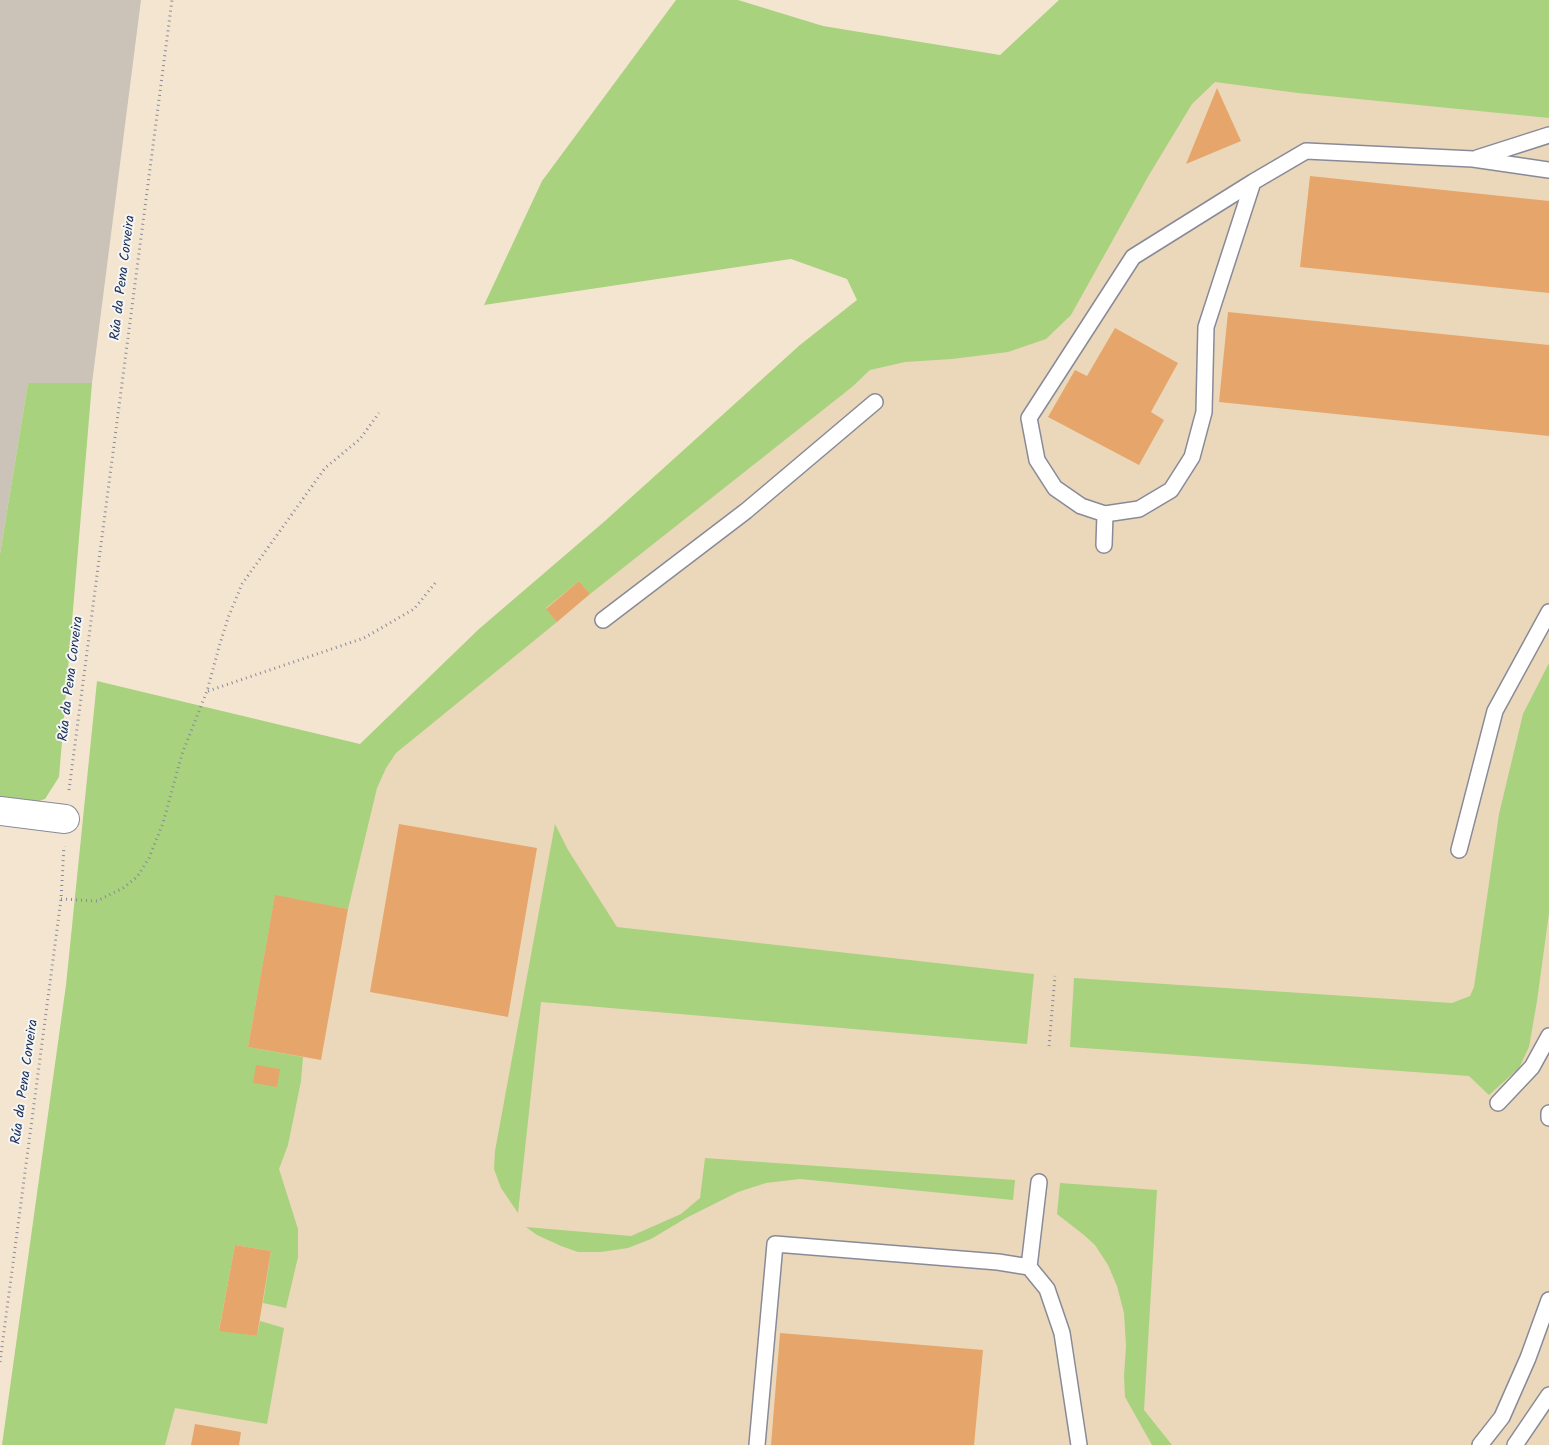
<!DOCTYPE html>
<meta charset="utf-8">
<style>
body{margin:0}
canvas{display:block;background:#f4e5d0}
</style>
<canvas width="1549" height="1445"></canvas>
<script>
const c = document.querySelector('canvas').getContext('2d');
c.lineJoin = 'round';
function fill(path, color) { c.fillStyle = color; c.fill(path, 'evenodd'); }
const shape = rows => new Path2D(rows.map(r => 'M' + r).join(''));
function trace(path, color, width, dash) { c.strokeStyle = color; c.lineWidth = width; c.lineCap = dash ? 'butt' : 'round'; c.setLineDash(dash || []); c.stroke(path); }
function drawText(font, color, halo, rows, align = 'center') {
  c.font = font + ' Kalam,sans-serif'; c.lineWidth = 4; c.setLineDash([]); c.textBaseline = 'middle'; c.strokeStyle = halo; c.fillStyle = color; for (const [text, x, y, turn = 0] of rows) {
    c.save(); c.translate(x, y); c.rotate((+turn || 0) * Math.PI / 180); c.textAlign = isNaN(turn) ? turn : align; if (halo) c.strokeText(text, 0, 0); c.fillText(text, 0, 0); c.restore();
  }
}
const built = shape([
 [1194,38,1549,79,1549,1445,99,1445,140,1133,360,744,479,629,605,521,800,345,963,216]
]);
const industrial = shape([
 [0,0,141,0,92,383,28,383,0,554]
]);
const green = shape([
 [676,0,738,0,823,26,1000,55,1059,0,1549,0,1549,118,1298,93,1215,82,1192,104,1149,175,1071,315,1046,339,1008,352,952,359,905,362,870,370,852,387,590,594,579,581,546,608,557,622,396,753,386,768,377,788,348,909,275,896,248,1047,303,1057,301,1081,288,1145,279,1169,298,1229,298,1257,286,1308,263,1303,271,1251,235,1245,219,1330,257,1336,260,1321,284,1328,267,1424,175,1408,165,1445,2,1445,66,985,97,681,360,744,479,629,605,521,800,345,857,300,847,279,791,259,484,305,542,181],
 [28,383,92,383,59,777,45,799,30,804,0,799,0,554],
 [1549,663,1549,913,1537,1001,1529,1047,1519,1068,1489,1095,1469,1076,1070,1047,1074,978,1452,1003,1470,996,1474,987,1499,814,1523,714],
 [555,824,568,850,617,927,1034,974,1027,1044,541,1002,518,1213,501,1188,494,1169,495,1151],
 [705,1158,1015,1180,1013,1200,800,1179,766,1183,738,1192,688,1217,651,1239,628,1248,601,1252,578,1252,561,1246,537,1235,526,1227,631,1236,681,1214,700,1198],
 [1060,1183,1157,1190,1144,1410,1172,1445,1152,1445,1125,1397,1124,1376,1126,1346,1124,1313,1117,1286,1108,1265,1095,1245,1084,1235,1057,1214]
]);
const building = shape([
 [1217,88,1241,141,1186,164],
 [1310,176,1549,201,1549,293,1300,267],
 [1228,312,1549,345,1549,436,1219,402],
 [1115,328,1178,363,1151,412,1164,420,1139,465,1048,417,1075,370,1087,376],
 [579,581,590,594,557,622,546,609],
 [399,824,537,848,508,1017,370,992],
 [275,895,348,909,321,1060,248,1047],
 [256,1065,280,1069,277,1087,253,1083],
 [235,1245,271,1251,257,1336,219,1331],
 [780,1333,983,1350,974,1445,771,1445],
 [195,1424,241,1432,239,1445,191,1445]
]);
const path = shape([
 [208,691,364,638,414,609,436,582],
 [69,790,172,0],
 [61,899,97,901,123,888,137,877,149,858,163,823,182,754,207,691,219,647,228,618,242,584,325,468,360,439,379,413],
 [1049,1046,1055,976],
 [0,1362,61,899,64,846]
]);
const service = shape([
 [1477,158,1549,135],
 [1253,182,1133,257,1029,418,1037,460,1055,488,1081,506,1105,514,1139,509,1171,490,1192,457,1204,412,1206,327,1253,182,1306,151,1473,159,1549,170],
 [1104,545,1105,514],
 [603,620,746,511,875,402],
 [1459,850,1495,711,1549,612],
 [1498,1103,1532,1067,1549,1036],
 [1549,1118,1549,1113],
 [1029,1267,1039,1182],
 [757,1445,775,1244,998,1262,1029,1267,1047,1289,1062,1333,1079,1445],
 [1480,1445,1502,1417,1528,1358,1549,1300],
 [1515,1445,1549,1395]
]);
const minor = shape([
 [0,811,65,819]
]);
const streetNames = [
 ["Rúa da Pena Corveira",124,278,-83],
 ["Rúa da Pena Corveira",72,679,-83],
 ["Rúa da Pena Corveira",26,1082,-82]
];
fill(built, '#ebd8ba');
fill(industrial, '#cbc3b8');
fill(green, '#a8d27e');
fill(building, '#e6a66b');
trace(service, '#888a97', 18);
trace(minor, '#888a97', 30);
trace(path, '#888a97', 3, [1, 4]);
trace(service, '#fff', 15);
trace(minor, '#fff', 28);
drawText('14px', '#1b2f5e', '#f6f6f2', streetNames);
</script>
